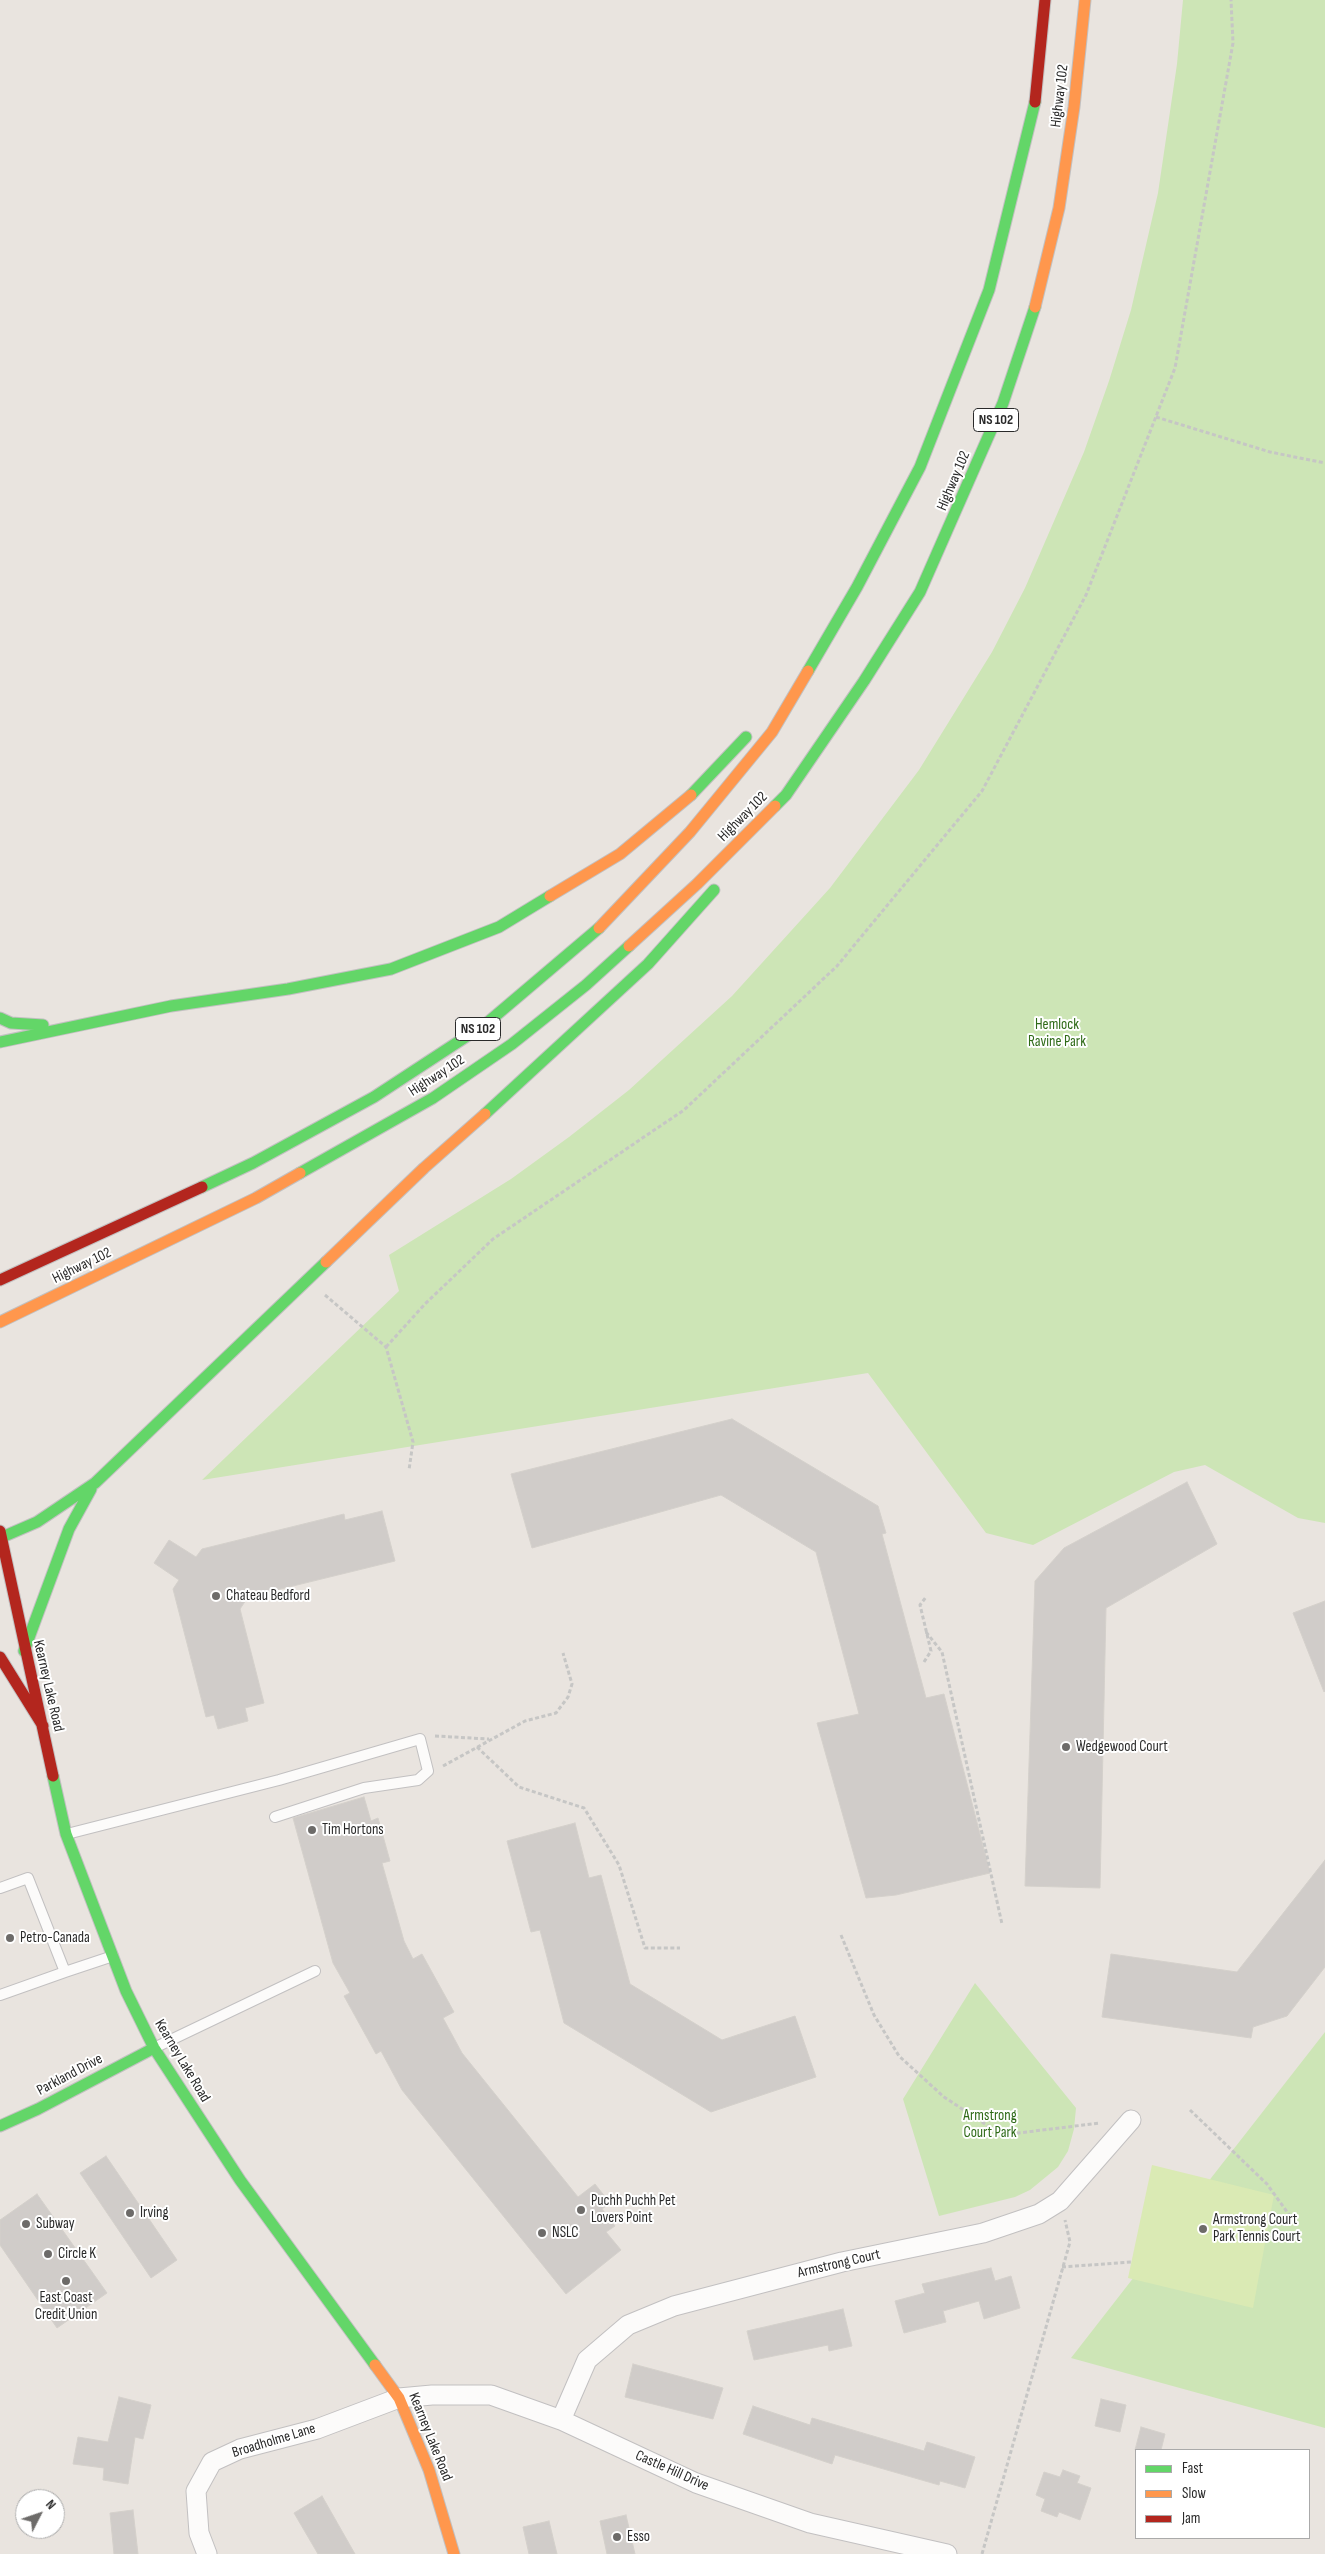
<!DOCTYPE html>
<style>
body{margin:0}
#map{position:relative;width:1325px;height:2554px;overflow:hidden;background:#e9e4df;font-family:"Sofia Sans Condensed",sans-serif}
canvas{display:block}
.legend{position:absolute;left:1135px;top:2449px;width:175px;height:90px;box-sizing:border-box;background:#fff;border:1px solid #aaa;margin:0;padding:6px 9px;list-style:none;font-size:15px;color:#2a2a2a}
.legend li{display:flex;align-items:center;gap:10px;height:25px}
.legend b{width:25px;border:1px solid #aaa}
.north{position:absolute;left:15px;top:2489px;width:50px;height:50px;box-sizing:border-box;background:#fff;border:1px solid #aaa;border-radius:50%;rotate:49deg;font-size:14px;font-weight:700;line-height:20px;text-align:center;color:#2a2a2a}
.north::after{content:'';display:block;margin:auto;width:18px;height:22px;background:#6d6b69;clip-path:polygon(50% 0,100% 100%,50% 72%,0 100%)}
</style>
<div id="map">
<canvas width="1325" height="2554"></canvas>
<ul class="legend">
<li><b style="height:6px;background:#63d668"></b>Fast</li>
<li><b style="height:6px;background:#ff974d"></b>Slow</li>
<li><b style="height:6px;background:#b3261e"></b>Jam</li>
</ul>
<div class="north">N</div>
</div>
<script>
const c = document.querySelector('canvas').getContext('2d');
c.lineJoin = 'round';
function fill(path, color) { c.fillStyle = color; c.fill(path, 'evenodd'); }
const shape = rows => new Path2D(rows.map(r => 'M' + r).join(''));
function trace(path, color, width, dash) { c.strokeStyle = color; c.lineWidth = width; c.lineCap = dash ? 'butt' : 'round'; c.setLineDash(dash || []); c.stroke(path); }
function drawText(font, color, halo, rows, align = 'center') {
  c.font = font + ' "Sofia Sans Condensed",sans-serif'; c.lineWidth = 4; c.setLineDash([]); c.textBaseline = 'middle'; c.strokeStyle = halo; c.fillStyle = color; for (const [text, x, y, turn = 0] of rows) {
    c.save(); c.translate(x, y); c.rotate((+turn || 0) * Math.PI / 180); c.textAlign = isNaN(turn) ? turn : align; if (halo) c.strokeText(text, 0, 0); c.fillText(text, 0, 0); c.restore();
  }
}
const green = shape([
 [1183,0,1325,0,1325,1523,1298,1518,1205,1465,1174,1472,1033,1545,986,1533,868,1373,202,1480,399,1291,389,1255,511,1179,569,1137,629,1090,732,996,830,888,919,770,992,652,1025,588,1084,452,1109,381,1131,310,1158,193,1177,64],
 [975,1983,1076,2108,1074,2129,1068,2151,1058,2167,1030,2190,1015,2197,939,2216,903,2099],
 [1325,2032,1325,2428,1071,2358,1229,2155]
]);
const pitch = shape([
 [1152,2165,1274,2195,1253,2308,1128,2278]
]);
const building = shape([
 [732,1419,878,1506,886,1533,882,1534,926,1698,944,1694,990,1873,896,1895,866,1898,817,1723,859,1714,816,1552,721,1495,532,1548,511,1474,732,1419],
 [1187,1482,1217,1544,1106,1608,1100,1888,1025,1886,1035,1581,1064,1548,1187,1482],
 [382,1511,395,1561,248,1597,240,1609,264,1703,245,1708,248,1721,218,1729,214,1715,206,1717,173,1589,179,1580,154,1563,169,1540,196,1557,202,1549,344,1514,345,1520,382,1511],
 [1325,1601,1325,1691,1324,1692,1293,1613,1325,1601],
 [364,1797,371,1821,378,1818,390,1861,382,1863,404,1941,413,1959,422,1954,454,2012,443,2018,462,2053,578,2197,595,2184,610,2203,602,2209,615,2226,606,2232,621,2250,566,2294,402,2090,381,2051,376,2054,344,1996,350,1993,333,1963,293,1818,364,1797],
 [575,1823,589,1878,601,1875,630,1984,722,2040,795,2016,816,2077,711,2112,564,2023,540,1930,531,1932,507,1841,575,1823],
 [1325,1860,1325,1967,1287,2016,1253,2027,1251,2038,1102,2017,1111,1954,1237,1972,1325,1860],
 [106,2156,177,2260,151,2278,80,2173,106,2156],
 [37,2194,107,2293,57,2328,0,2245,0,2220,37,2194],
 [991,2268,995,2281,1011,2276,1020,2308,984,2319,979,2301,943,2311,946,2322,904,2333,895,2301,925,2293,922,2284,991,2268],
 [843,2309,852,2346,829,2351,828,2345,754,2360,747,2331,843,2309],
 [633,2364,723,2388,713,2419,625,2397,633,2364],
 [119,2397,151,2405,143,2439,135,2437,128,2484,103,2480,104,2468,73,2464,78,2437,108,2442,119,2397],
 [1101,2399,1126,2405,1120,2432,1095,2426,1101,2399],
 [753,2406,810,2425,812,2418,924,2451,927,2442,975,2457,965,2488,940,2481,939,2485,835,2455,832,2464,743,2434,753,2406],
 [1141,2427,1165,2434,1161,2450,1135,2450,1141,2427],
 [1063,2470,1080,2476,1077,2483,1091,2488,1080,2520,1059,2512,1057,2517,1041,2511,1045,2499,1036,2495,1044,2472,1060,2477,1063,2470],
 [322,2496,355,2554,318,2554,294,2513,322,2496],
 [133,2510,138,2554,114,2554,110,2513,133,2510],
 [626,2515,635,2554,607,2554,600,2521,626,2515],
 [549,2521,557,2554,529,2554,523,2527,549,2521]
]);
const path = shape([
 [1156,417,1270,452,1325,463],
 [325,1295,386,1347,413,1442,409,1470],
 [386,1347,425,1304,493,1239,684,1110,837,966,982,791,1086,595,1175,368,1233,43,1231,0],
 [926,1632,942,1652,1002,1924],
 [924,1662,931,1651,920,1605,926,1597],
 [435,1736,489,1739],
 [477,1747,519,1787,584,1808,619,1865,645,1948,680,1948],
 [443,1766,525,1721,556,1713,568,1697,572,1684,563,1653],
 [841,1935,874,2015,899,2056,944,2097,1002,2135,1100,2123],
 [1190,2110,1267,2184,1293,2220],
 [1062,2267,1132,2262],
 [982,2554,1070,2242,1065,2220]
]);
const lane = shape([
 [67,1834,279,1780,420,1739,428,1771,418,1780,364,1788,275,1817],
 [0,1888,28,1878,65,1972,113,1956],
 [0,1995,65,1972],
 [154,2048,315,1971]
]);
const street = shape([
 [561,2420,587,2360,628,2325,674,2306,842,2262,983,2233,1039,2214,1060,2201,1131,2120],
 [207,2554,199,2533,196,2491,212,2462,240,2449,317,2429,399,2398,432,2395,491,2395,561,2420,696,2483,810,2523,947,2554]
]);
const fast = shape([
 [808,671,857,587,920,467,989,290,1035,102],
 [691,795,746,737],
 [775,806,786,795,864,681,920,592,1003,403,1035,307],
 [0,1018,11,1023,43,1025],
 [0,1042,171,1006,288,989,391,969,499,927,550,896],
 [485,1114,648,964,714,890],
 [300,1173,433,1098,512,1044,586,985,629,946],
 [202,1187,253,1163,374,1097,487,1023,599,928],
 [0,1538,37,1522,95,1483,326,1262],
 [24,1651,69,1529,91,1489],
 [53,1776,66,1834,126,1991,154,2048,240,2180,375,2365],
 [0,2126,38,2109,154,2048]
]);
const slow = shape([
 [1035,307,1059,208,1074,107,1085,0],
 [550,896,620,854,691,795],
 [599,928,690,832,772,732,808,671],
 [629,946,697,884,775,806],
 [326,1262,424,1168,485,1114],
 [0,1322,256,1198,300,1173],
 [375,2365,399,2398,429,2470,454,2554]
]);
const jam = shape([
 [1035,102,1045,0],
 [0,1280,202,1187],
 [0,1531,53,1776],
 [0,1657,43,1726]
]);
const markers = [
 [216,1596,5,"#6d6b69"],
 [1066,1747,5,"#6d6b69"],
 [312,1830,5,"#6d6b69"],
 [10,1938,5,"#6d6b69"],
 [581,2210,5,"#6d6b69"],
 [130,2213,5,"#6d6b69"],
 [26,2224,5,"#6d6b69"],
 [1203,2229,5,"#6d6b69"],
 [542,2233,5,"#6d6b69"],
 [48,2254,5,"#6d6b69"],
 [66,2281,5,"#6d6b69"],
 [617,2537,5,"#6d6b69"]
];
const shields = [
 [996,420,45],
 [478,1029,45]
];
const shieldNames = [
 ["NS 102",996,420],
 ["NS 102",478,1029]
];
const streetNames = [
 ["Highway 102",1060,96,-83],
 ["Highway 102",954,481,-67],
 ["Highway 102",743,817,-45],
 ["Highway 102",437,1076,-33],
 ["Highway 102",82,1266,-26],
 ["Kearney Lake Road",48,1686,77],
 ["Kearney Lake Road",182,2061,59],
 ["Parkland Drive",70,2075,-28],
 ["Armstrong Court",839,2264,-13],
 ["Kearney Lake Road",430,2437,68],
 ["Broadholme Lane",274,2441,-17],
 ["Castle Hill Drive",672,2471,24]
];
const parkNames = [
 ["Hemlock",1057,1025],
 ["Ravine Park",1057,1042],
 ["Armstrong",990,2116],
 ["Court Park",990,2133]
];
const poiNames = [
 ["Chateau Bedford",226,1596],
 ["Wedgewood Court",1076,1747],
 ["Tim Hortons",322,1830],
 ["Petro-Canada",20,1938],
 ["Puchh Puchh Pet",591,2201],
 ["Lovers Point",591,2218],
 ["Irving",140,2213],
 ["Armstrong Court",1213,2220],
 ["Park Tennis Court",1213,2237],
 ["Subway",36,2224],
 ["NSLC",552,2233],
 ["Circle K",58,2254],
 ["East Coast",66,2298,"center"],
 ["Credit Union",66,2315,"center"],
 ["Esso",627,2537]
];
fill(green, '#cde5b6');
fill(pitch, '#daeab4');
fill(building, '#d0ccc9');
trace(building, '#d4d0cb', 1);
trace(lane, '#c2c0c1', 12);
trace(street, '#c2c0c1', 21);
trace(fast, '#c2c0c1', 13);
trace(slow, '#c2c0c1', 13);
trace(jam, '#c2c0c1', 13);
trace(path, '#c6c6c5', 3, [4, 2.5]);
trace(lane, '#fcfbfa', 10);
trace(street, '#fcfbfa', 19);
trace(fast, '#63d668', 11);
trace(slow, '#ff974d', 11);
trace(jam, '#b3261e', 11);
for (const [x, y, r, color] of markers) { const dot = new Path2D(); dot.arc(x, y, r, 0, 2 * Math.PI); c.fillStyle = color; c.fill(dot); trace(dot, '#fff', 2); }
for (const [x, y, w] of shields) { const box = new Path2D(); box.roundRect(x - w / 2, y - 11.5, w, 23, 4); c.fillStyle = '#fff'; c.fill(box); trace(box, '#2a2a2a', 1); }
drawText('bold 14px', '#2a2a2a', null, shieldNames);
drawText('15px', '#2a2a2a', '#fff', streetNames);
drawText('15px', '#2e6a17', '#fff', parkNames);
drawText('15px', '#2a2a2a', '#fff', poiNames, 'left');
</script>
